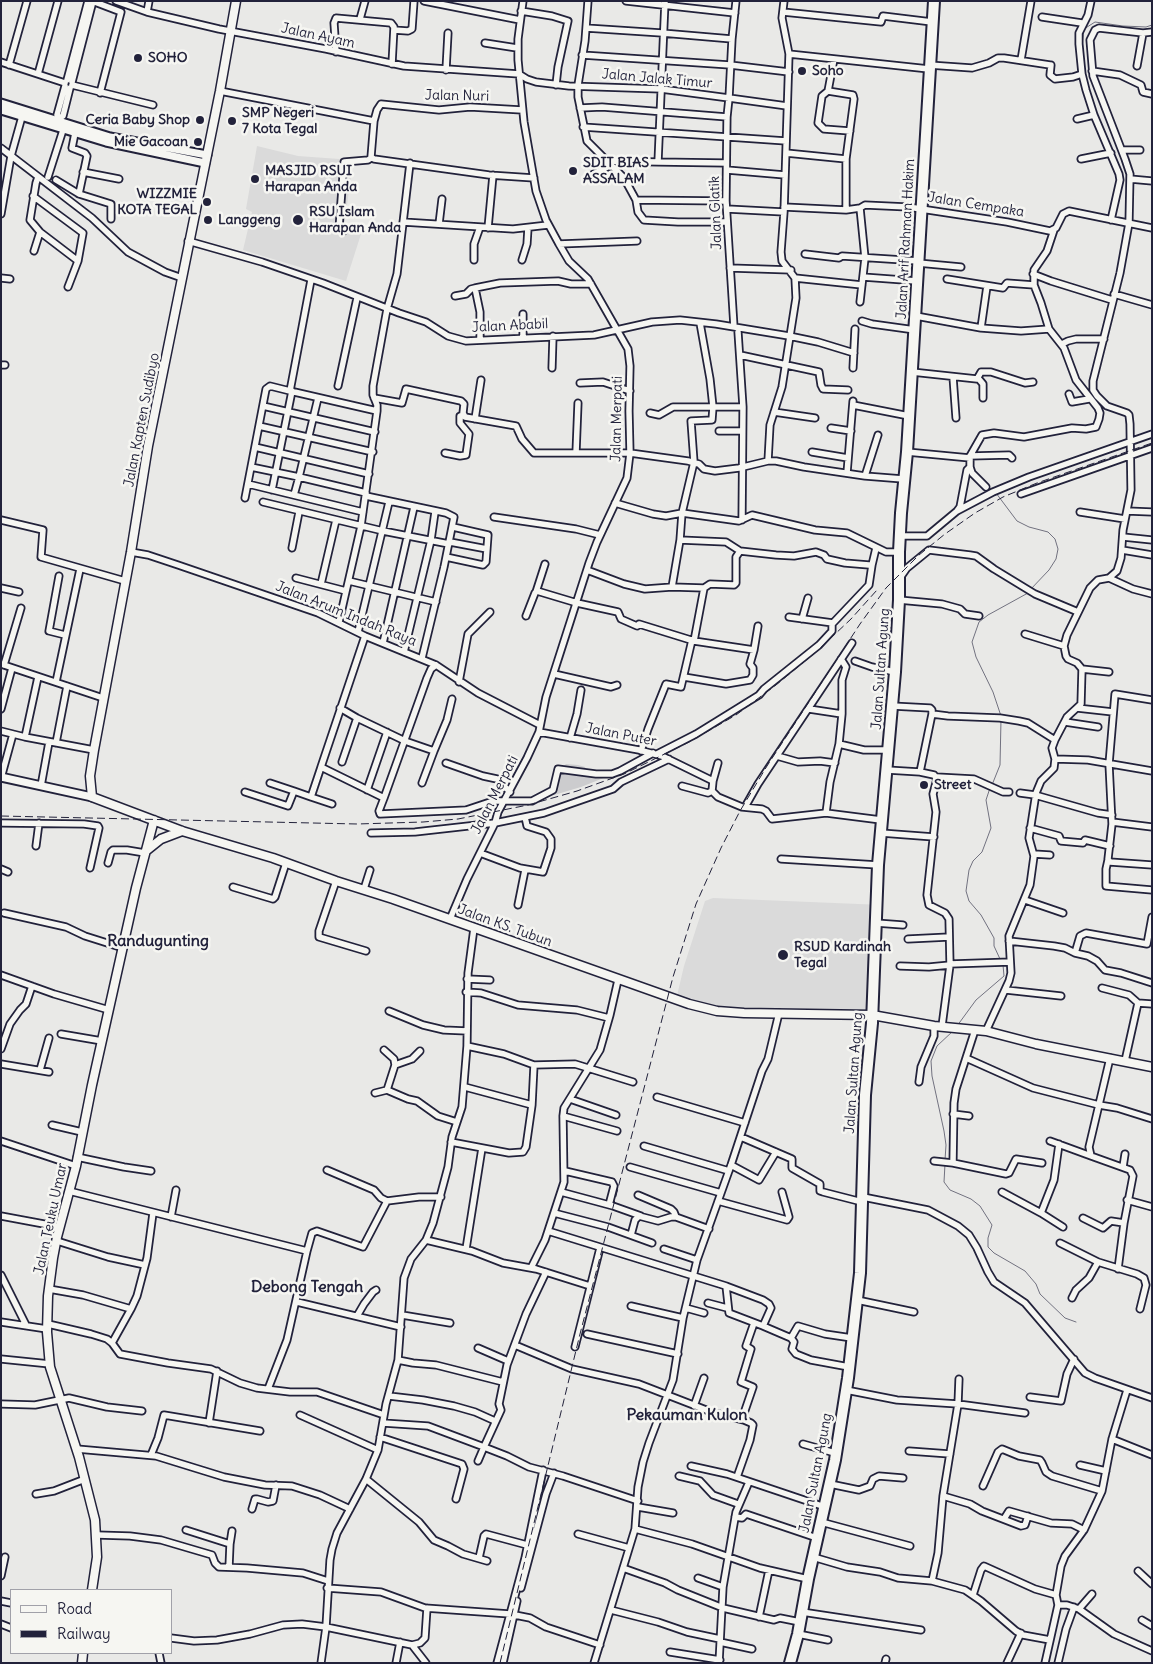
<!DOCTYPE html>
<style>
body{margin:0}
#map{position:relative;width:1153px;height:1664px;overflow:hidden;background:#e9e9e7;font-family:Delius,sans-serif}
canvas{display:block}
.frame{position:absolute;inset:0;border:2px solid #22223b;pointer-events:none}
.legend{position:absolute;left:10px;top:1589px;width:162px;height:65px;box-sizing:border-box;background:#f6f6f2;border:1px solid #a1a1a9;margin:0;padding:6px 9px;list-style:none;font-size:15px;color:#22223b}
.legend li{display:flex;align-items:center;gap:10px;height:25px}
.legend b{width:25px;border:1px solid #a1a1a9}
</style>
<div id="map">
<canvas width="1153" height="1664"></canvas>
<div class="frame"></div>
<ul class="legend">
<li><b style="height:6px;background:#f6f6f2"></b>Road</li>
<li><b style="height:6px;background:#22223b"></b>Railway</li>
</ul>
</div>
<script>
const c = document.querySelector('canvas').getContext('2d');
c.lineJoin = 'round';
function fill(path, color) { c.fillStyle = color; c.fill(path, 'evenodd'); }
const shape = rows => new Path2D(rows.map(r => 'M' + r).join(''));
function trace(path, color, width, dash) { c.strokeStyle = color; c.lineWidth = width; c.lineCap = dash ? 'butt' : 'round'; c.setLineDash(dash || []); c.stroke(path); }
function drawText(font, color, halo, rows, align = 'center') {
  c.font = font + ' Delius,sans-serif'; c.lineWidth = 5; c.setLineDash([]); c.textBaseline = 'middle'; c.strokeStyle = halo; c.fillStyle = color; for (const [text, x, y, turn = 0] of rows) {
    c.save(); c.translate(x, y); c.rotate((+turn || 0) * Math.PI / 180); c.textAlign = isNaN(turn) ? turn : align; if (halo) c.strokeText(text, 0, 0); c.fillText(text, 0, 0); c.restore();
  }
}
const built = shape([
 [257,146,298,156,353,160,344,228,361,234,346,281,243,250,252,212,246,209],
 [713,898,883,905,871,1015,721,1010,676,1000,684,966,705,901]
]);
const green = shape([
 [566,764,578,765,585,767,587,772,600,773,606,777,581,787,544,798,557,789,558,772]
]);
const stream = shape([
 [1084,62,1082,45,1084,29,1095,22,1123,26,1146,27,1152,25],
 [996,493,1017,521,1029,527,1048,532,1055,539,1058,549,1056,559,1049,570,1030,590],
 [1001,716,993,692,976,657,972,642,979,622,988,615,1028,593],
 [992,785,1000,765,1001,720],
 [990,788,986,800,991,828,982,852,973,861,969,870,966,891,969,901,981,915,994,938,994,946,1000,959],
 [957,1026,976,1000,1004,976,1003,965],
 [945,1160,946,1145,944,1131,932,1076,931,1061,937,1046,953,1031],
 [945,1164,944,1182,950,1190,971,1199,980,1206,992,1225,988,1238,988,1247,994,1253,1025,1271,1036,1284,1040,1294,1065,1318,1076,1322]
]);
const minor = shape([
 [92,1,121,12,100,93],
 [116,1,147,12,219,29,326,49,404,66,519,74,527,79,536,82,569,86,661,89,729,98,732,39,736,1],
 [424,1,520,20],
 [588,1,585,41,578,85,578,97,587,141,624,178,636,200,638,212,644,220,678,222,727,222],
 [626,1,735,13],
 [665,1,658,162,726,163],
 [784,1,782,18,789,54],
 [1091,1,1088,15,1079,33,1079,44,1082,74,1086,90,1094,115,1119,174,1120,180,1111,220],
 [521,11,552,16,568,21,558,67,556,85],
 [147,12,149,1],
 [783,12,881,22,883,16,932,22],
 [1042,17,1082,23],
 [360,19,365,1],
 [586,28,662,33,732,39],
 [394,30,408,31,412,29,414,1],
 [485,43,517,48],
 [336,52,334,23,336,18,391,23,394,27,392,64],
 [582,55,730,65,789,72],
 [834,59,828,91,853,95,854,99,846,159,846,210],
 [1021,60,1031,1],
 [1,62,65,83],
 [9,65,27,1],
 [929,65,972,68,989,63,998,58,1004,58,1050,65,1051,65,1050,75,1055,79,1073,77,1082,74],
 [1137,66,1143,33],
 [446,70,448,33],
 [1092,71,1120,75,1141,85,1143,92,1152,94],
 [38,74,58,1],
 [67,80,88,1],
 [72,82,93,1],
 [72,85,153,105],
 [220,91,374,121],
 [828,91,822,96,818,123,824,129,850,131],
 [580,108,602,107,727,117],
 [522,110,470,107,439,110,381,104,377,110,374,121,371,157,374,159,489,175,534,178],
 [59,118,63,116,70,88],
 [1077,119,1094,115],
 [58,123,59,118,57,115,65,86],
 [583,127,786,141],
 [75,133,72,148,85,153,87,156,79,194,111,204,111,219],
 [1,148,92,218,128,252,165,272,182,278],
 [1122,150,1140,150],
 [786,153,846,159],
 [1081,159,1111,153],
 [608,161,658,162],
 [727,170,785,175],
 [83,172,119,179],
 [592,175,611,165],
 [38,177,36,183,30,220,40,232,78,261,68,287],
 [48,177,63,130],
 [1130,179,1152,181],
 [56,180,79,194],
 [33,196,83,233,78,261],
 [636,200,726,201],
 [784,207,846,210,860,208,865,205,908,207,1007,222,1050,231,1056,228,1063,214,1069,211,1152,228],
 [727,209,784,212],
 [1,214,11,156,23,113],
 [403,222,513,229,548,225],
 [439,224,442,199],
 [488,228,493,175],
 [344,231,339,228,344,162,368,160,371,158],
 [188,241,262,262,323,283,399,313,426,322,448,336,466,341,594,335,652,322,680,320,716,324,789,336,818,342,854,353],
 [559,244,637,241],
 [34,251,40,232],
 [805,254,839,258,842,256,919,261],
 [474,260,474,244,480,227],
 [522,260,527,244,528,228],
 [918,263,961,267],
 [730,268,791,270],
 [1033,274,1051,281,1112,300],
 [863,277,917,281],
 [1,278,10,279],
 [795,278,862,285],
 [947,279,1003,288,1007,283,1034,285],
 [311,280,290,391,377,411,361,526,339,622],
 [1114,294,1152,305],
 [455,296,466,294,471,289,475,288],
 [860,302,865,258,860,208],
 [916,316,981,328,1021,331,1049,329],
 [862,321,872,324,915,330],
 [734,327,726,201,727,117,729,98,787,106],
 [981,328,987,286],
 [738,332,743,407,742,520],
 [523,338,523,314],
 [480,340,480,312,475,288,500,283,558,281,571,284,591,284],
 [1062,344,1068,341,1076,339,1104,339],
 [740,355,819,372,821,385,823,389,848,390],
 [1,365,5,365],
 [552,368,553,336],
 [853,368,855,329],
 [912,372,977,379,981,372,991,372,1025,383,1033,382],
 [953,377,956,418],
 [978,378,983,384,983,398],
 [580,383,603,382,630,391],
 [338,386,357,298],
 [290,391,270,386,266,389,251,467,299,477,294,495],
 [1069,394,1072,402,1089,399],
 [318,398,299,477,366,493],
 [374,398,402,403,406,389,461,401,464,404,463,413,465,417,516,426,522,439,534,453,630,453,688,461,699,464,704,469,715,471,739,468,768,461,776,461,804,467,865,476,903,479],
 [853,405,909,416],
 [263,406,375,432],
 [377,411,377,405,373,395,373,386,387,309,397,274,410,163],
 [774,412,815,418],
 [650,413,659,415,673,407,743,407],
 [475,419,481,380],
 [259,426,373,452],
 [831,428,851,431],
 [719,431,742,431],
 [255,447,369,474],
 [812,452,848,458],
 [907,452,970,458],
 [445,453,460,456,466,455,469,434,460,423,460,416,463,415],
 [576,453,578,403],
 [970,456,1009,455,1012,458],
 [768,461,770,425,782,387,796,298,795,278,782,261,781,252,784,212,789,54,929,69],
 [847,473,853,401],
 [865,476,878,435],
 [248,484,363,512],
 [986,487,972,473,970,467,970,456,982,435,994,433,1024,437,1072,428,1086,429,1096,427,1099,419,1100,413,1098,408,1076,380,1064,348,1049,329,1041,303,1034,285,1034,270,1047,251,1054,230],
 [272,490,292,391],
 [1021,494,1152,448],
 [366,496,446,513,454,517,444,567,422,658],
 [245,498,251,467],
 [263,502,383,531,449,544],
 [615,503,653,514,666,516,682,513,739,521,752,515,815,530,847,533,886,552,899,552],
 [957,511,993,492,1029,477,1152,434],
 [1127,511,1152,512],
 [1080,512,1125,519],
 [494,517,576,529,600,535],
 [1,520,43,530,41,557,125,581],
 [900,536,927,536,957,511,960,507,967,470,970,467],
 [1123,537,1152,540],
 [680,540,726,542,740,551,776,555,794,556,816,552,824,555,827,559,845,563,869,565,872,565,876,548],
 [450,542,487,549],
 [292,548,299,512],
 [1122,550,1152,555],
 [131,552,148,555,178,565,318,613,365,636,436,665,478,693,540,725],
 [446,557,483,565,486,562,488,535,453,527],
 [587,570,624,584,645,589,672,587,704,588,710,584,734,585,736,583,736,557,740,551],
 [59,576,49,631,65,635],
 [296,578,346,591],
 [900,578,907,568,929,550,970,555,976,556,994,569,1035,594,1078,612],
 [1109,578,1117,571,1121,558,1123,530,1131,490,1130,424,1129,415,1127,413,1107,406,1097,396,1093,390,1093,381,1120,273,1129,223,1130,174,1125,159,1093,76,1090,40,1095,30,1099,28,1143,33,1152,32],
 [349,581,436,602],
 [321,584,336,520],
 [672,587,680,540,682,513,694,462,691,421,712,420,713,407,710,379,700,323],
 [1,588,19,592],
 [536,592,545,564],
 [899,600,942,604,960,609,965,614,979,616],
 [526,616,535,593,537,591,577,603,618,612,621,619,637,626,639,624,694,641,754,650,750,664,753,668,753,675,750,680,726,684,684,677],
 [789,617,833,623,869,585,872,565],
 [802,619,808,598],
 [358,632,389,502],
 [1025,634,1064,646],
 [365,636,321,767,384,798,427,678,431,669,436,665],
 [694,641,704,588],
 [383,643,414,507],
 [754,650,758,626],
 [404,652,431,540,435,512],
 [855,661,872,667,895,672],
 [1,664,103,698],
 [4,665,21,608],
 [1082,669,1109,672],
 [554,674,611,687,617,685],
 [56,682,80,569],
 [459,682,468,634,490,612],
 [1152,700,1115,694,1109,764,1112,824,1108,859,1110,862,1152,865],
 [892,706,930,708,932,710,932,714,948,716,1000,718,1019,721,1028,723,1055,740],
 [340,708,357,718,405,741,434,751,447,720,452,699],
 [1077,708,1113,712],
 [1,709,12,668],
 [809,709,842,714],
 [1065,722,1098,727],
 [1,731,25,737,94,750],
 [539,732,639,750,662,756,713,781,712,791,718,797,742,807,762,809,766,811,772,819,826,813,881,820],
 [25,737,38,677],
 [570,738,577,714,581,690],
 [56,743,67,686],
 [839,744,842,714,842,680,846,667,841,659],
 [641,751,648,729,666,684,681,687,692,640],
 [657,754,696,734,759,695,764,689,819,645,832,631,832,624],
 [777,756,798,762,820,761,835,763],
 [1055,759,1088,760,1152,771],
 [342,762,357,718],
 [446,763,483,776,497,779,510,792],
 [887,770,920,772,934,775,937,779,933,794,936,812,927,895,929,905,945,913,949,919,950,965,942,1026],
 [920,772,932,714],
 [937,777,974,779,1003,792,1009,792],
 [1,778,13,734],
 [713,781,718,763],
 [270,783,294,791],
 [422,783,434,751],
 [41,786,49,742],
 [682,786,708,793,712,791],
 [367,790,387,732],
 [245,792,288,806,294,791,311,797,321,767],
 [1020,793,1035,795,1098,813,1112,815],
 [311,797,332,804],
 [384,798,379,811,380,814,466,810,493,801,532,801,553,790,558,769,596,774,612,774,620,771,653,753],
 [745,807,758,784,852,643],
 [826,813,830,782,839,744,864,750,888,750],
 [1112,822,1152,827],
 [1,823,84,824,98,826,99,828,90,868],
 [1030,828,1059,836,1061,841,1083,843,1085,840,1110,846],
 [371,833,415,832,495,823,544,813,613,789,621,782,669,759],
 [881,833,934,837],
 [36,846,39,823],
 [480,853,520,868,543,872,551,848,551,839,546,832,527,826,525,817],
 [1034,854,1050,855],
 [781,859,878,865],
 [1108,860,1106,869,1106,886,1152,890],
 [108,863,111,852,113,850,127,850,145,853],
 [1,869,8,872],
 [336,881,319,931,319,937,366,951],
 [233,887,273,899,275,897,286,863],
 [364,889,370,870],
 [1025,900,1063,913],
 [518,905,525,870],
 [4,913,66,927,85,936,123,948],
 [450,919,467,879,495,823,498,812,527,758,539,732,546,697,589,563,597,542,627,478,630,453,629,411,630,366,628,349,588,279,569,261,559,244,546,220,536,191,524,122,518,60,518,39,523,1],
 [876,923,903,925],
 [908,939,949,937],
 [1009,941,1054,946,1065,948,1075,953,1080,936,1086,933,1147,944,1152,917],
 [1075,953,1088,956,1097,961,1105,970,1121,973,1152,983],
 [950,964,1010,962],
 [900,966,929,967,950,965],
 [1,975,54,994,109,1010],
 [467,979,490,980],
 [1102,988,1129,995,1138,1003,1125,1061],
 [1006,990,1061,996],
 [466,992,481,993,518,1005,577,1010,609,1018],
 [1138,1003,1152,1004],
 [389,1011,423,1025,444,1030,467,1031],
 [986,1031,1009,981,1011,973,1009,936,1030,885,1034,856,1029,838,1036,793,1041,781,1054,768,1055,759,1052,748,1055,740,1067,717,1081,704,1082,669,1077,663,1068,659,1066,656,1064,646,1067,635,1090,588,1098,580,1109,578,1133,589,1152,594],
 [61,1034,102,1041],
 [467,1046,504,1054,534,1065,575,1064,633,1082],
 [1,1049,10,1024,20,1010,26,1004,32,986],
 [384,1050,394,1059,395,1065],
 [420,1051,412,1059,395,1065,387,1090,408,1099,417,1101,438,1116,457,1122],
 [966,1058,1033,1088,1099,1105,1117,1108,1152,1119],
 [1,1064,49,1072],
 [40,1070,49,1038],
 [919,1082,921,1067,934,1036,934,1026],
 [465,1087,532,1105],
 [375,1093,387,1090],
 [657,1097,745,1123],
 [570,1099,616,1115],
 [953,1114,969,1116],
 [563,1116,617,1131],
 [52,1125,82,1132],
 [741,1137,792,1159,792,1168,820,1184,820,1191,823,1192,862,1202],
 [1,1141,76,1166],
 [1050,1141,1091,1156],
 [451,1142,509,1153,523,1152,526,1147,532,1105,534,1065],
 [644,1146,729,1171],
 [77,1157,124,1167,151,1171],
 [934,1161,953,1163,1006,1174,1009,1173,1016,1159,1042,1163],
 [953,1163,954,1103,956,1089,975,1030],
 [731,1165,759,1180,776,1152],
 [630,1167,721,1193],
 [1123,1167,1125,1154],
 [327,1170,374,1190,381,1198,387,1201,419,1197,441,1197],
 [565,1171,612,1182,614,1186,609,1205],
 [69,1191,307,1251,287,1340,268,1389],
 [561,1192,613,1206,641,1216],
 [1002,1192,1041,1213,1054,1180,1059,1144],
 [638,1195,671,1209,674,1212,676,1217],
 [863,1197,928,1210,958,1226,969,1235,977,1248,988,1272,994,1282,1025,1303,1085,1373,1095,1378,1152,1398],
 [1127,1200,1152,1207],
 [718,1201,787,1220,789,1217,782,1192],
 [554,1213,608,1227,652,1243],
 [1041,1213,1063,1227],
 [1,1216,60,1227],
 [171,1217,176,1190],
 [1083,1218,1103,1228,1111,1221,1124,1223,1133,1176,1130,1170,1091,1156,1089,1147,1110,1058],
 [548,1231,726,1286,763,1300,769,1304,771,1308,763,1326,791,1338],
 [631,1235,635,1220,639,1216,658,1221,671,1217,676,1217,709,1229],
 [426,1240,472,1251,503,1263,536,1269,590,1286],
 [57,1241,108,1257,145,1265],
 [1060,1243,1098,1262,1137,1274,1144,1278,1146,1285,1140,1309],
 [466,1249,482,1148],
 [664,1249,697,1260],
 [307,1251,312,1233,317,1231,363,1247,387,1201],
 [531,1268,545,1240,564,1182,563,1116,564,1108,600,1050,610,1015,618,980],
 [1118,1269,1124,1223],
 [546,1272,526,1314,507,1365,499,1404,501,1410,484,1447,507,1456,529,1467,563,1476,638,1501],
 [1,1275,26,1325],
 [726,1286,729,1313,763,1326],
 [49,1289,83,1295,131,1309],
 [1072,1298,1076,1290,1089,1278,1098,1262],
 [857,1300,914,1312],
 [297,1302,401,1327],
 [708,1303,727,1308],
 [631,1306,683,1318],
 [686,1308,704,1313],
 [402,1315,450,1323],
 [357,1316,364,1304,373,1292,376,1290],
 [1,1322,47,1329],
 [48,1324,91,1334,107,1339,112,1343,120,1354,168,1363,211,1369,240,1383,257,1388,290,1392,317,1392,384,1415],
 [587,1334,678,1354],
 [112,1343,131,1309,137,1296,147,1258,153,1213],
 [515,1345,572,1369,639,1384,714,1413,744,1420,751,1423,753,1425,750,1440,737,1477],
 [575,1347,600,1248],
 [478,1348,508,1361],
 [1,1359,50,1364],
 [398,1360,413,1363,436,1365,503,1382],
 [849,1367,811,1360,796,1354,792,1349,794,1342,791,1338,798,1326,825,1334,852,1338],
 [959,1379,958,1404,1025,1413],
 [846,1390,897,1400,958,1404,943,1496,938,1553,932,1581],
 [389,1396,423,1400,454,1406,475,1412,495,1421],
 [1030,1397,1061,1401,1067,1374,1074,1359],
 [1,1404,35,1405,69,1398,107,1407,142,1411],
 [694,1406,704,1378],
 [300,1415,378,1450],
 [742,1419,753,1387,741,1382,751,1349,746,1346,754,1323],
 [209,1423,217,1371],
 [383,1423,428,1426,484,1447,478,1461],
 [380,1437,462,1464,464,1469,456,1499],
 [1112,1439,1152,1455],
 [803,1444,835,1453],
 [77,1449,156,1456,224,1477,265,1485,292,1486,320,1495,350,1509],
 [909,1451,950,1454],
 [151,1455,158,1438,164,1415,260,1431],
 [1080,1465,1106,1471],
 [691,1466,727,1474,825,1507],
 [679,1476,700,1481,713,1495,738,1504],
 [366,1479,419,1522,434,1540,448,1546,463,1554,487,1561],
 [830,1484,859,1490,870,1486,873,1479,879,1476,903,1478],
 [983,1486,998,1452,1002,1449,1019,1456,1040,1460,1042,1463,1046,1472,1052,1476,1102,1491],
 [36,1494,54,1491,85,1479],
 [943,1496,970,1504,982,1511,1021,1526,1025,1525,1028,1516],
 [638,1507,673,1513],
 [252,1509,255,1499,257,1499,268,1502,273,1501,276,1485],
 [735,1517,742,1518,746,1514,817,1538],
 [1004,1519,1009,1511,1051,1523,1072,1524,1084,1530],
 [821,1522,910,1546],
 [635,1529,692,1544,760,1568,808,1579],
 [186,1530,230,1544],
 [578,1534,629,1548],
 [97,1535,130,1536,161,1540,212,1555,215,1563,219,1567,247,1568,303,1573,328,1581],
 [813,1557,847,1567,880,1572,898,1578,932,1581,965,1590,981,1601,1016,1631,1023,1635,1050,1640],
 [479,1558,484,1536,486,1534,527,1545],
 [229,1567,230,1544,232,1531],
 [623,1568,665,1583,678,1590,723,1608,774,1620,780,1618,800,1622],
 [1138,1571,1152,1584],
 [1,1576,5,1557],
 [698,1578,723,1587],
 [327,1588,381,1592,425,1608,510,1614],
 [521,1588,546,1494,554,1473],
 [973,1595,981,1570,984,1566,1035,1589,1056,1595],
 [1,1601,11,1603],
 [1058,1605,1067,1605,1079,1609,1114,1634,1152,1651],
 [1079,1609,1092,1594],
 [611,1610,658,1622,687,1632,720,1639],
 [802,1612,921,1630],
 [515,1615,530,1618,546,1627,600,1645],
 [759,1617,769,1570],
 [1142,1620,1152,1626],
 [1,1624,11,1628],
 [798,1634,828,1640],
 [171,1638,194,1641,217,1640,250,1634,283,1625,302,1624,326,1627,412,1645,420,1643,425,1638,427,1608],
 [720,1642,752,1649],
 [412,1645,426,1663],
 [670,1652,720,1660],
 [159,1653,161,1663],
 [321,1663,326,1627,330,1560,332,1549,337,1533,366,1479,378,1450,386,1404,398,1360,404,1278,411,1259,426,1240,433,1223,448,1167,452,1137,462,1107,467,1046,468,973,474,928],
 [396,1663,400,1642],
 [497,1663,525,1558,543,1470],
 [503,1663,517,1601],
 [594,1663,635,1529,638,1487,643,1462,649,1443,673,1380,683,1318,697,1260,731,1165,762,1071,768,1059,779,1013],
 [719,1663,723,1587,736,1512,749,1482],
 [885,1663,886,1659],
 [1007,1663,1021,1633],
 [1045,1663,1058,1605,1056,1595,1061,1566,1065,1556,1084,1530,1102,1491,1112,1439,1127,1390],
 [1058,1663,1066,1629,1074,1607]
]);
const tertiary = shape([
 [1,103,110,137,207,155],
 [1,110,106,142,205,163],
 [1,777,92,797]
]);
const secondary = shape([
 [236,1,220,91,148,446,131,552,94,750,90,776,92,797,182,831,273,858,336,881,393,899,689,1004,717,1011,744,1013,872,1015,934,1026,986,1031,1036,1044,1152,1067],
 [146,851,161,839,182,831],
 [92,1590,97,1557,95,1520,79,1457,50,1367,47,1332,48,1296,53,1258,57,1237,76,1166,92,1085,136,888,154,820],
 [82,1663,83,1653]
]);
const trunk = shape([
 [790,1663,798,1634,808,1579,835,1460,848,1378,860,1273,865,1095,872,1023,878,865,895,672,899,600,899,552,901,513,907,452,934,1]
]);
const rail = shape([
 [1,816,357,824,423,822,458,819,528,805,577,791,624,774,689,742,736,715,776,685,816,652,851,619,877,590],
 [500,1663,580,1334,673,977,696,904,721,848,740,811,767,766,860,624,886,588,919,555,945,534,975,513,1003,497,1037,483,1152,443]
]);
const markers = [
 [138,58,5,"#22223b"],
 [802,71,5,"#22223b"],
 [200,120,5,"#22223b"],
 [232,121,5,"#22223b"],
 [198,142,5,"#22223b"],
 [573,171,5,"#22223b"],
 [255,179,5,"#22223b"],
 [207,202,5,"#22223b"],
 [208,220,5,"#22223b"],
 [298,220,6,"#22223b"],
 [924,785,5,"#22223b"],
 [783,955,6,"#22223b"]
];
const streetNames = [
 ["Jalan Ayam",318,36,12],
 ["Jalan Jalak Timur",657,79,5],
 ["Jalan Nuri",457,96,1],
 ["Jalan Cempaka",976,205,9],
 ["Jalan Glatik",716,213,-92],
 ["Jalan Arif Rahman Hakim",906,239,-87],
 ["Jalan Ababil",510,326,-3],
 ["Jalan Merpati",617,419,-89],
 ["Jalan Kapten Sudibyo",142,420,-79],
 ["Jalan Arum Indah Raya",346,614,22],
 ["Jalan Sultan Agung",881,669,-86],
 ["Jalan Puter",621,735,11],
 ["Jalan Merpati",495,795,-63],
 ["Jalan KS. Tubun",505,926,20],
 ["Jalan Sultan Agung",854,1073,-86],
 ["Jalan Teuku Umar",51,1219,-78],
 ["Jalan Sultan Agung",816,1473,-79]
];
const poiNames = [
 ["SOHO",148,58],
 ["Soho",812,71],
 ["SMP Negeri",242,113],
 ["7 Kota Tegal",242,129],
 ["Ceria Baby Shop",190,120,"right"],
 ["Mie Gacoan",188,142,"right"],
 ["SDIT BIAS",583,163],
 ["ASSALAM",583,179],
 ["MASJID RSUI",265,171],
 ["Harapan Anda",265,187],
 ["WIZZMIE",197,194,"right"],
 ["KOTA TEGAL",197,210,"right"],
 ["RSU Islam",309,212],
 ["Harapan Anda",309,228],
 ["Langgeng",218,220],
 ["Street",934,785],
 ["RSUD Kardinah",794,947],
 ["Tegal",794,963]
];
const quarterNames = [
 ["Randugunting",158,941],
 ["Debong Tengah",307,1287],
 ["Pekauman Kulon",687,1415]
];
fill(built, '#dadada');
fill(green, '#ccccce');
trace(stream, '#71717f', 1);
trace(minor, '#22223b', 9);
trace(tertiary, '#22223b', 11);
trace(secondary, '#22223b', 11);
trace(trunk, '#22223b', 14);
trace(minor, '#f6f6f2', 5.5);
trace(tertiary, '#f6f6f2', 7);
trace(secondary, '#f6f6f2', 8);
trace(trunk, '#f6f6f2', 10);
trace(rail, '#22223b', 1, [8, 4]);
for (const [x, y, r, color] of markers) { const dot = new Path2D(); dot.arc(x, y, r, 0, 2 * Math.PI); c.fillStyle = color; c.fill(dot); trace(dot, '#f6f6f2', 2); }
drawText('14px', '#22223b', '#f6f6f2', streetNames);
drawText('bold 14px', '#22223b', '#f6f6f2', poiNames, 'left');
drawText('bold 16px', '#22223b', '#f6f6f2', quarterNames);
</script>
